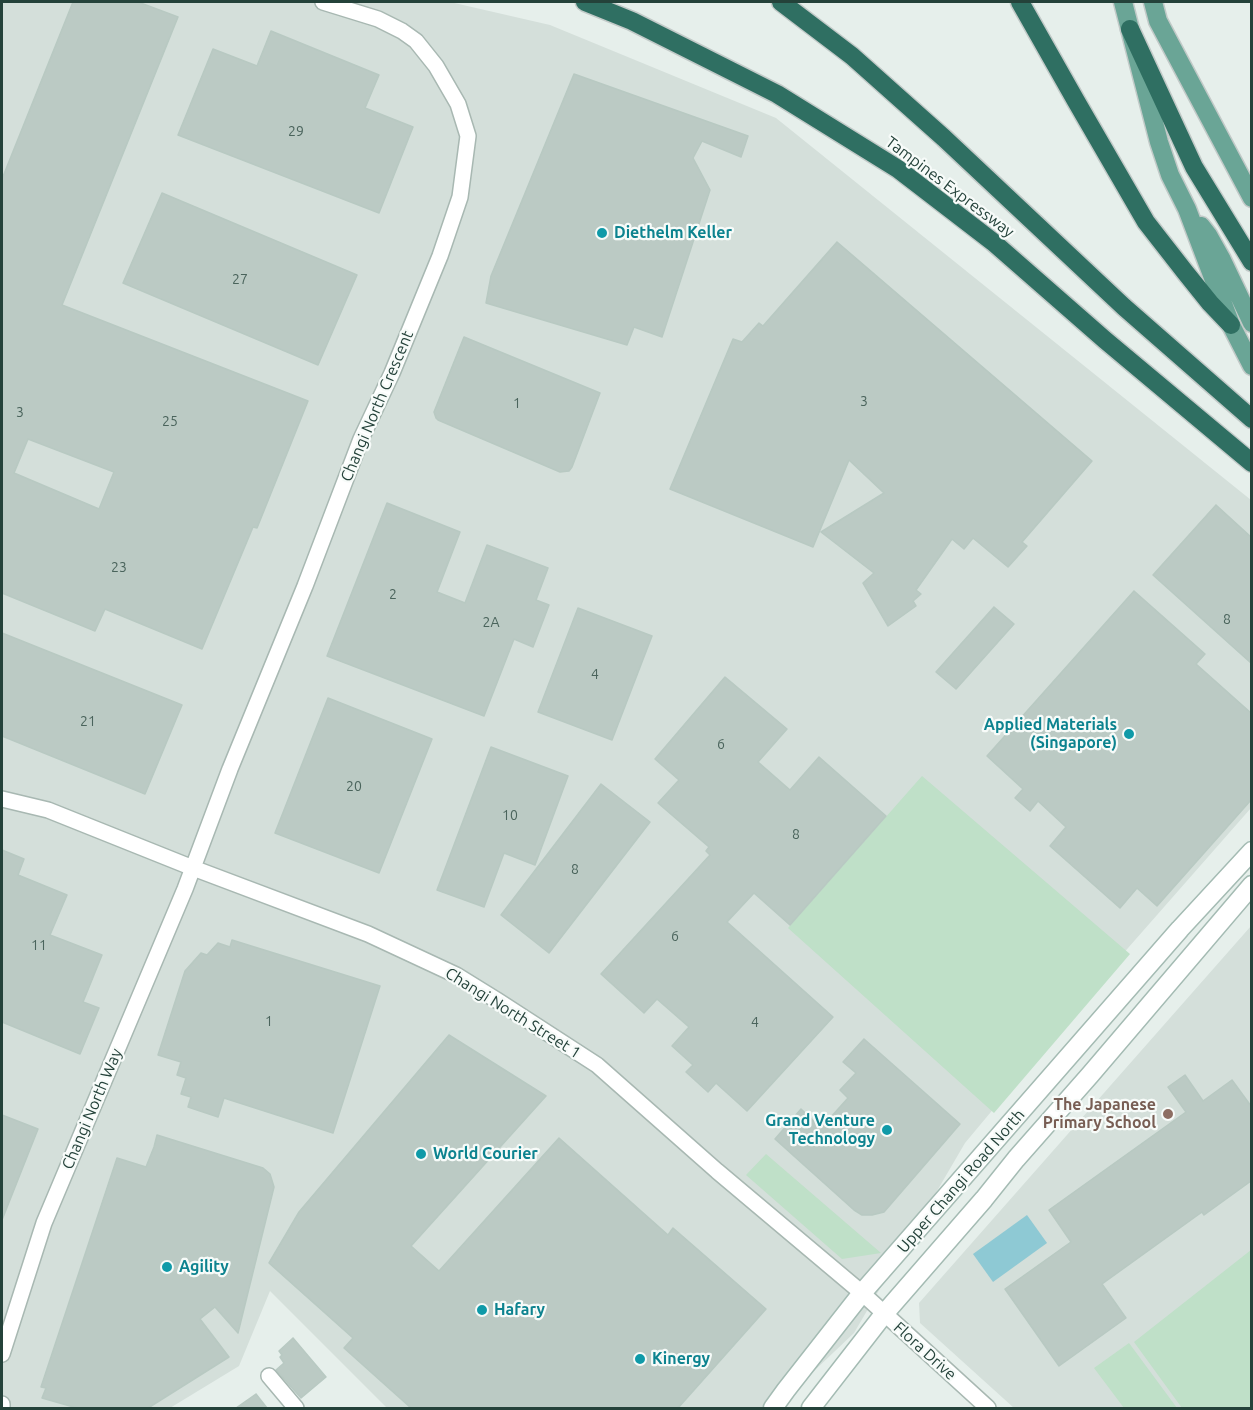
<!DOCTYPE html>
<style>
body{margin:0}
#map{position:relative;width:1253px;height:1410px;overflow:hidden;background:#e6efeb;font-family:Ubuntu,sans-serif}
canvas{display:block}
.frame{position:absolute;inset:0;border:3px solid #24423a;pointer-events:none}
</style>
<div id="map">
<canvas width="1253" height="1410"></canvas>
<div class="frame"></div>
</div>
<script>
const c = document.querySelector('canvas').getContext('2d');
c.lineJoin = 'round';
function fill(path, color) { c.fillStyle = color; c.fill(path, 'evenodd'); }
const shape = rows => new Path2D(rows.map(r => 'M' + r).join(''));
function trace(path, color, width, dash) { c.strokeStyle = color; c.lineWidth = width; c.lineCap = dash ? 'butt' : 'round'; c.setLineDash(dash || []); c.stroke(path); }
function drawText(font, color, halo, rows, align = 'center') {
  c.font = font + ' Ubuntu,sans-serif'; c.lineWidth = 4.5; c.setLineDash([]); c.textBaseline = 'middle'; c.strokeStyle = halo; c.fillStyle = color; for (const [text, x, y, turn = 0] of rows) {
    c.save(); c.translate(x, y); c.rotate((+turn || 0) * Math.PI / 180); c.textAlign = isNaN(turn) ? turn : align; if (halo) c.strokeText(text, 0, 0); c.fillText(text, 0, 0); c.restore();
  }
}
const built = shape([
 [2,2,450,2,550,25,776,118,1251,500,1251,808,1121,956,965,1143,854,1333,775,1408,387,1408,270,1291,239,1366,170,1408,2,1408],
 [1251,926,1251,1408,1014,1408,920,1323,919,1303]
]);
const green = shape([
 [922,776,1130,954,994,1113,788,928],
 [766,1154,881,1253,842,1259,746,1175],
 [1251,1250,1251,1408,1182,1408,1134,1342],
 [1129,1343,1177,1408,1124,1408,1094,1368]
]);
const water = shape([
 [1027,1215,1047,1243,993,1282,973,1254]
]);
const building = shape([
 [73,2,138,2,178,17,62,305,308,401,257,528,253,527,202,649,105,609,95,631,2,593,2,179,73,2],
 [28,439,114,472,99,509,14,473,28,439],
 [271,31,379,75,365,108,413,127,379,213,178,135,213,49,257,66,271,31],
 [574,74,748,136,741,157,702,141,693,158,710,190,662,337,634,327,627,345,486,303,491,276,574,74],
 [162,193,357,275,318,365,123,283,162,193],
 [837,242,1092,461,1022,542,1027,546,1008,567,973,538,964,549,952,539,916,590,921,594,913,601,916,606,888,626,863,583,874,573,821,532,884,493,849,460,813,547,670,489,733,339,742,342,759,323,763,326,837,242],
 [464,337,600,393,572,467,569,471,560,472,438,420,436,418,434,412,464,337],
 [387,503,460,532,437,592,465,603,487,545,548,568,536,600,549,605,533,647,514,639,484,716,327,656,387,503],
 [1216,505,1251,537,1251,663,1153,575,1216,505],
 [1134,591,1205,654,1196,664,1251,713,1251,800,1157,906,1137,888,1120,908,1050,846,1066,827,1038,801,1030,811,1015,798,1023,789,987,756,1134,591],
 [994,607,1014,624,956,689,936,672,994,607],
 [578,608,652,636,612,740,538,712,578,608],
 [2,633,182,705,145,794,2,736,2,633],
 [725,677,787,729,758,762,790,790,819,757,886,816,790,925,754,893,727,922,833,1017,747,1111,716,1083,708,1092,686,1072,693,1065,672,1046,689,1027,657,999,644,1013,601,974,710,855,706,851,709,847,658,803,679,780,655,759,725,677],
 [328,698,432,739,379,873,275,833,328,698],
 [491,747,568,776,535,865,504,853,484,907,437,890,491,747],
 [601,784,650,822,549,953,501,915,601,784],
 [2,850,24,859,18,875,67,895,50,935,102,955,83,1002,99,1008,80,1054,2,1022,2,850],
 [232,940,380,986,333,1133,224,1098,218,1117,188,1107,191,1097,181,1094,186,1078,177,1075,181,1062,158,1055,185,971,201,953,207,955,218,943,230,947,232,940],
 [449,1035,546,1096,411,1246,439,1271,559,1138,668,1235,673,1228,766,1309,678,1408,411,1408,344,1348,353,1338,269,1263,299,1212,449,1035],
 [864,1039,960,1124,884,1212,872,1215,862,1215,854,1210,775,1139,801,1109,821,1128,848,1098,840,1090,856,1073,843,1062,864,1039],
 [1185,1075,1203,1101,1232,1080,1251,1106,1251,1181,1204,1215,1202,1212,1102,1284,1126,1318,1059,1366,1005,1289,1071,1242,1049,1210,1186,1112,1168,1087,1185,1075],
 [2,1115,38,1129,2,1220,2,1115],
 [157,1135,263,1168,270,1174,274,1187,238,1333,215,1307,200,1319,229,1357,148,1408,77,1408,42,1398,46,1388,41,1387,117,1158,146,1167,154,1147,157,1135],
 [293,1338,326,1377,301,1398,276,1370,284,1363,280,1357,282,1355,279,1351,293,1338],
 [256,1394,267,1408,236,1408,256,1394]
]);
const street = shape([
 [2,799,48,810,193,868,368,934,456,975,498,1001,597,1065,717,1171,862,1293,988,1408],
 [2,1354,44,1223,185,889,230,769,305,586,361,439,392,373,440,256,460,197,468,136,458,104,436,66,416,41,402,31,378,19,323,2],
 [269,1376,296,1408],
 [2,1404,2,1408]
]);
const secondary = shape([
 [773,1408,786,1390,862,1293,1180,929,1252,851],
 [811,1408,884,1314,984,1199,1016,1159,1090,1075,1252,885]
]);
const primary = shape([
 [1123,2,1159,142,1170,175,1187,209,1231,325,1252,366],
 [1153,2,1158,21,1252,198],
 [1201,226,1208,235,1222,260,1252,323]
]);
const highway = shape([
 [585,2,632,21,777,94,898,169,993,242,1105,340,1252,463],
 [781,2,852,56,944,138,1124,307,1252,419],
 [1020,2,1076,101,1146,222,1185,272,1210,303,1231,325],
 [1130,29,1194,167,1252,262]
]);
const markers = [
 [602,233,6,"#0f9aa8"],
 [1129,734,6,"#0f9aa8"],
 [1168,1114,6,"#8d6e63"],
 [887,1130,6,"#0f9aa8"],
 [421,1154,6,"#0f9aa8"],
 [167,1267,6,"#0f9aa8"],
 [482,1310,6,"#0f9aa8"],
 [640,1359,6,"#0f9aa8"]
];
const numberNames = [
 ["29",296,131],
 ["27",240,279],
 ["3",864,401],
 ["1",517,403],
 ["3",20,412],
 ["25",170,421],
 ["23",119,567],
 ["2",393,594],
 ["8",1227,619],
 ["2A",491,622],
 ["4",595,674],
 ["21",88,721],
 ["6",721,744],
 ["20",354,786],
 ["10",510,815],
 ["8",796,834],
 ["8",575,869],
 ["6",675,936],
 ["11",39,945],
 ["1",269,1021],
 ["4",755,1022]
];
const streetNames = [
 ["Tampines Expressway",950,187,37],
 ["Changi North Crescent",377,406,-67],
 ["Changi North Street 1",513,1013,32],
 ["Changi North Way",92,1109,-67],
 ["Upper Changi Road North",961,1181,-49],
 ["Flora Drive",925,1351,42]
];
const cultureNames = [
 ["Diethelm Keller",614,233],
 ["Applied Materials",1117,725,"right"],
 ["(Singapore)",1117,743,"right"],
 ["Grand Venture",875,1121,"right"],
 ["Technology",875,1139,"right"],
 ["World Courier",433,1154],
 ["Agility",179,1267],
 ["Hafary",494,1310],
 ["Kinergy",652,1359]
];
const educationNames = [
 ["The Japanese",1156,1105],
 ["Primary School",1156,1123]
];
fill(built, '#d4dfda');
fill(green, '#bfe0c8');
fill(water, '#8ec9d4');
fill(building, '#bbcac4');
trace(building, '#b8c9c2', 1.5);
trace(street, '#a8b8b2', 18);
trace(secondary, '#a4bbb3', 21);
trace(primary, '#c2cac8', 21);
trace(highway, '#c2cac8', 21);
trace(street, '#fff', 15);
trace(secondary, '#fff', 18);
trace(primary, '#6aa596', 18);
trace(highway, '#2f6f62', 18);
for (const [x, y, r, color] of markers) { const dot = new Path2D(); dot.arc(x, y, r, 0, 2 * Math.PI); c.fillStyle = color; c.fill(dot); trace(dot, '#f7fbf9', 2); }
drawText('14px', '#4a645c', null, numberNames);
drawText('16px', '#24423a', '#f7fbf9', streetNames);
drawText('bold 16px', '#0d838f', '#f7fbf9', cultureNames, 'left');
drawText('bold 16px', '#785e54', '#f7fbf9', educationNames, 'right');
</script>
